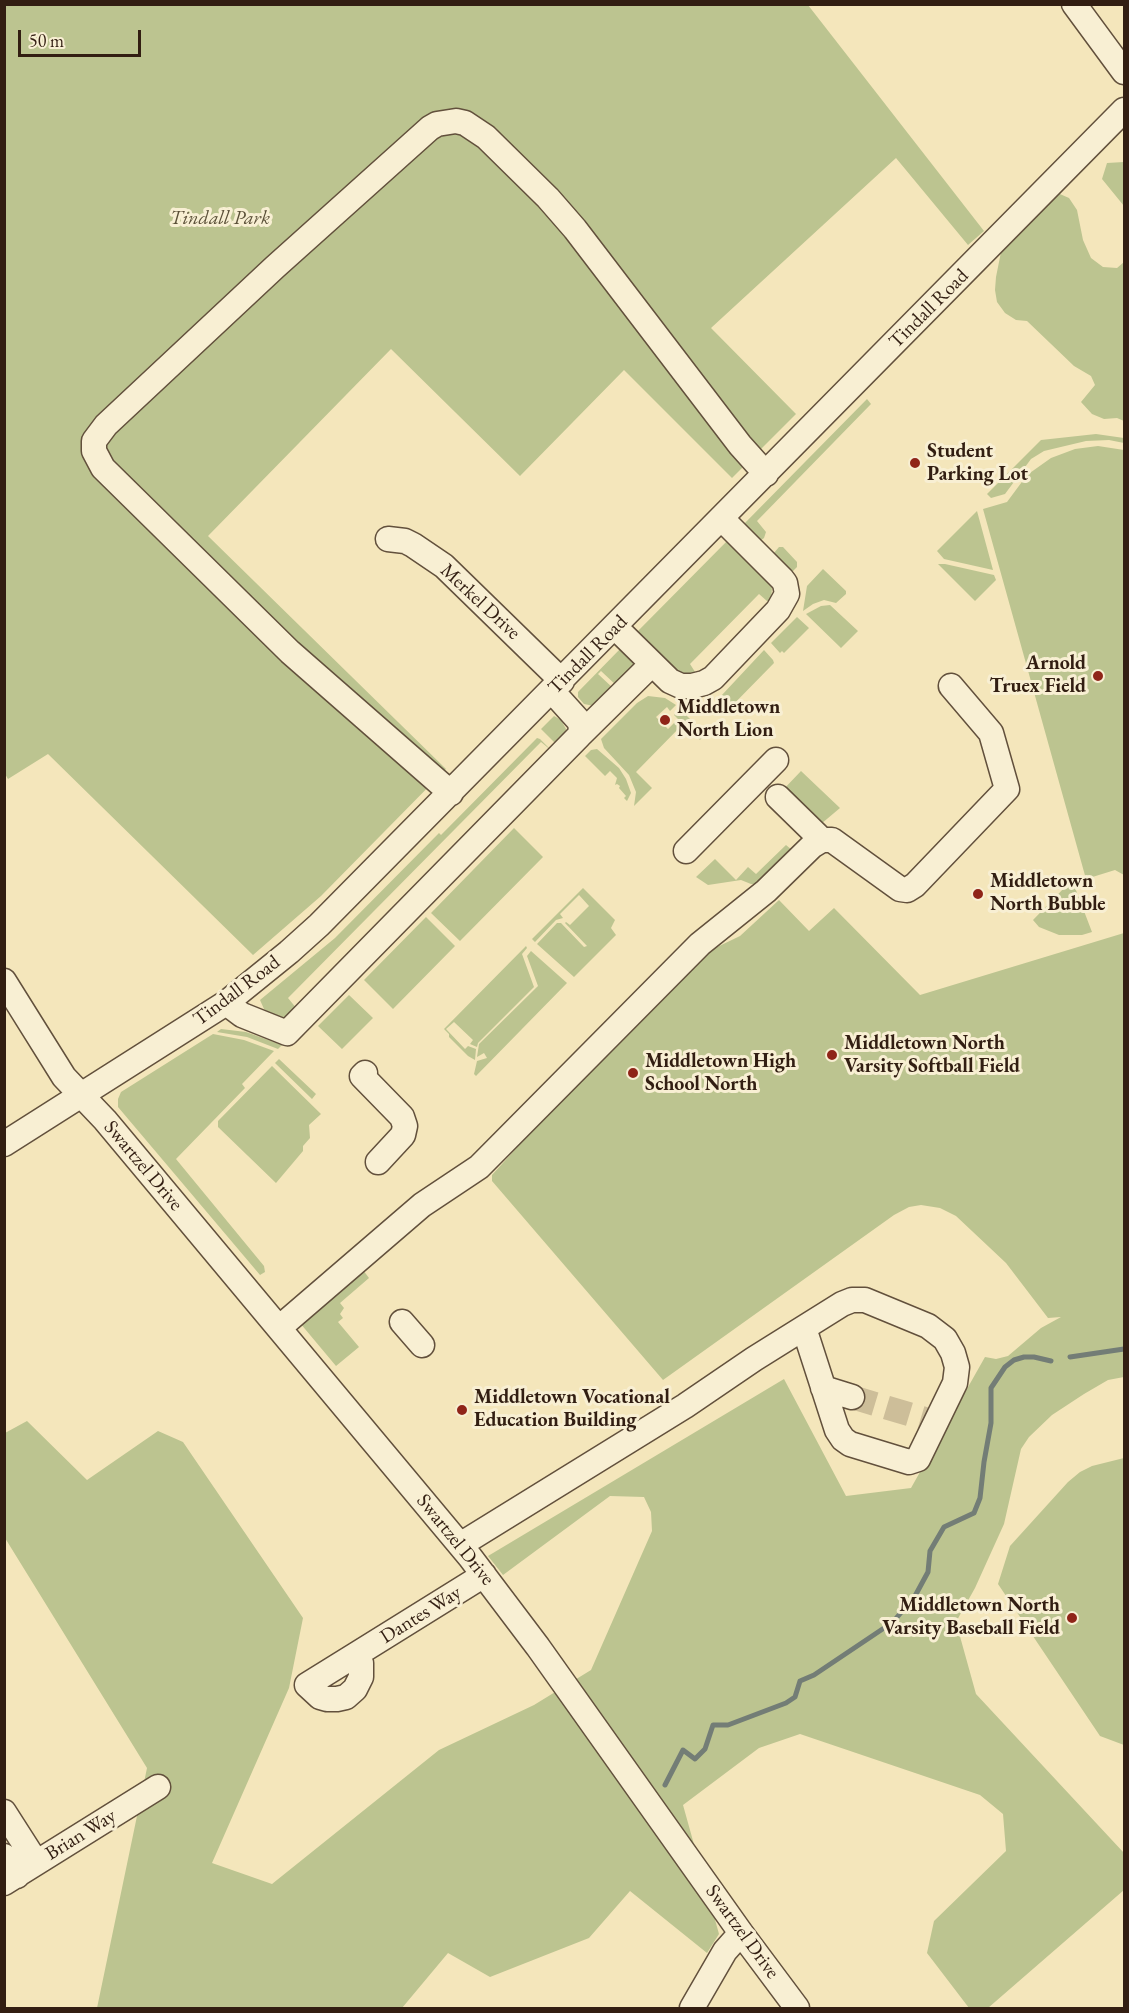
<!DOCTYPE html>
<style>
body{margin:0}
#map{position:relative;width:1129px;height:2013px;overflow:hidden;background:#f4e6bb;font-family:"EB Garamond",serif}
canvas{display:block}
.frame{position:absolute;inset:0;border:6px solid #321e12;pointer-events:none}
.scale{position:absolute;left:18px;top:30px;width:123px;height:27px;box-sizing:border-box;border:3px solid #321e12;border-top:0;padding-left:8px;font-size:18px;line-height:21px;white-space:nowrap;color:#321e12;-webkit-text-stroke:4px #f8efd3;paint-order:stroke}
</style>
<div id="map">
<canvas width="1129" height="2013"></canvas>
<div class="frame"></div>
<div class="scale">50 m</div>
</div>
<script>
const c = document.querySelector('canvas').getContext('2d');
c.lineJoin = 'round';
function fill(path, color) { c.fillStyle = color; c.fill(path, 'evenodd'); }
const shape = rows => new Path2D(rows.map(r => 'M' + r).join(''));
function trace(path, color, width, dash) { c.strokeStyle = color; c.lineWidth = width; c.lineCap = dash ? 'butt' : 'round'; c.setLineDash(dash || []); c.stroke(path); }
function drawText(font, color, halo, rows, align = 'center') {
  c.font = font + ' "EB Garamond",serif'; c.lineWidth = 6; c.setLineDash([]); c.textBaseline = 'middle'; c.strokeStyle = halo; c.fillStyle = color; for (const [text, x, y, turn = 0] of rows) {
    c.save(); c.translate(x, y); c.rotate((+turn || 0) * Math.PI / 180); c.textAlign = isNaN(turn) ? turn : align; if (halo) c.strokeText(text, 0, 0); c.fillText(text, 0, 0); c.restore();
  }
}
const green = shape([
 [5,5,808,5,984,231,968,245,896,158,711,328,796,414,732,478,624,370,520,476,391,349,208,536,446,769,321,896,253,955,48,754,8,779,5,774],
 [1124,162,1124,206,1102,179,1107,163],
 [1053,191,1069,198,1077,210,1083,240,1091,258,1103,267,1117,268,1124,262,1124,421,1117,418,1104,419,1092,414,1081,402,1095,385,1091,376,1074,366,1027,321,1016,320,1005,313,997,302,995,290,996,277,1003,242],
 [867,399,871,404,757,521,766,532,764,538,760,541,742,526],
 [1096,434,1124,438,1124,443,1109,440,1086,441,1044,451,1031,459,1005,494,991,498,987,494,1041,440],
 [1098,446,1124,450,1124,875,1115,870,1086,879,983,509,1007,502,1027,475,1051,458,1075,449],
 [977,511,993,570,944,559,937,551],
 [729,539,770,578,772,587,771,601,767,601,759,594,690,664,697,675,676,674,636,633],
 [779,547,783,547,797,562,797,567,793,571,791,571,773,554],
 [938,564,945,564,994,575,996,580,975,601],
 [823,569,846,591,846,594,836,603,824,600,813,604,803,611,807,586],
 [830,605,858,631,841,648,806,614,821,606],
 [797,617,809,628,784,653,782,651,780,653,771,643],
 [621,648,634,662,634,665,617,686,601,671,598,674,614,689,594,706,584,704,578,697,578,692],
 [764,650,773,660,774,663,724,714,718,710,707,711],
 [648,696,665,698,676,705,670,711,667,707,656,717,668,729,678,719,674,715,680,709,705,734,700,740,683,724,636,772,652,788,634,806,636,792,629,775,604,748,601,739,637,703],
 [554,716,561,720,566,729,565,734,557,745,541,729],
 [537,738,540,739,552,751,541,742,288,998,297,1009,287,1016,280,1018,268,1014,264,1009,260,1000,335,938,439,833,441,835],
 [597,749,619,768,626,779,631,793,627,801,624,798,626,796,619,788,620,786,617,784,615,785,617,778,610,771,605,776,585,756,591,750],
 [801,771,840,808,821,824,781,792],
 [514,828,543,857,460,941,431,913],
 [786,845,792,850,757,884,751,884,741,880,708,885,696,877,715,859,736,880,748,867,756,874],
 [1067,885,1074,885,1092,932,1082,935,1059,935,1039,927,1033,920],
 [583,888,615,920,611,928,616,935,574,977,537,944,557,923,561,923,584,947,587,946,565,923,566,922,570,925,589,906,579,895,560,914,563,918,556,920,535,942,532,939],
 [779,900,809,931,834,908,920,995,1124,933,1124,1377,1108,1380,1084,1394,1052,1415,1029,1437,1021,1449,1004,1524,975,1588,956,1622,976,1694,1124,1853,1124,1890,988,2008,969,2008,927,1953,934,1921,1006,1851,1003,1814,980,1795,800,1734,759,1748,683,1805,719,1934,707,1953,630,1891,589,1938,490,1977,448,1953,402,2008,97,2008,147,1768,5,1538,5,1433,27,1421,87,1480,158,1431,183,1442,303,1618,289,1688,212,1863,272,1884,439,1750,534,1705,591,1670,652,1531,651,1512,644,1497,610,1496,503,1575,488,1556,784,1379,846,1496,911,1488,985,1357,996,1359,1008,1356,1041,1328,1061,1317,1048,1318,1006,1263,956,1216,940,1208,921,1205,909,1207,894,1215,663,1380,492,1181,492,1175,569,1090,711,950,740,936],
 [426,917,455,946,393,1009,364,980],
 [526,946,527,948,522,954,534,987,478,1043,477,1047,470,1044,473,1040,454,1022,446,1029,465,1049,468,1046,476,1049,475,1060,468,1056,449,1037,449,1034,444,1029],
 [531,951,567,983,476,1076,474,1074,477,1061,487,1058,484,1053,477,1057,479,1044,538,986,527,956],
 [349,995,373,1018,342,1049,318,1026],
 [221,1029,246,1032,282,1045,278,1049,247,1037,217,1032],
 [213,1034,244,1040,274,1051,242,1084,245,1088,176,1159,264,1266,265,1272,260,1275,118,1107,118,1099,121,1092],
 [279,1059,316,1094,312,1099,275,1063],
 [272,1066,321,1114,309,1125,310,1138,303,1146,303,1151,276,1183,218,1127,218,1121],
 [363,1270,369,1278,340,1303,344,1308,340,1314,343,1318,338,1322,359,1347,336,1366,300,1323],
 [1124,1458,1124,1745,1100,1736,998,1584,1010,1546,1068,1482,1080,1472,1092,1466]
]);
const stream = shape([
 [1070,1357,1124,1349],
 [665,1785,683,1750,695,1759,705,1749,713,1725,728,1725,786,1703,795,1697,800,1681,814,1675,893,1622,915,1596,928,1572,930,1551,944,1527,974,1513,980,1498,984,1462,991,1423,991,1388,1005,1367,1014,1360,1024,1357,1034,1357,1051,1361]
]);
const minorTunnel = shape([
 [852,1397,925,1419]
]);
const minor = shape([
 [1074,4,1124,72],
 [388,539,405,541,413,545,444,566,562,681],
 [615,627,670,681,681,686,692,686,704,683,713,678,778,610,787,594,785,583,782,579,722,519],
 [579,736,652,664],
 [451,793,290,652,103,468,94,451,94,441,106,425,275,267,430,128,437,124,456,121,465,123,486,137,548,198,575,229,740,445,766,474],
 [778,797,822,840],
 [686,851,776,760],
 [4,981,64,1077,105,1120,470,1557,538,1647,741,1933,797,2008],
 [226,1003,242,1015,287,1033,579,736,581,731,580,722,552,691],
 [365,1073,362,1076,402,1117,405,1126,403,1135,378,1162],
 [4,1144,226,1003,289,952,319,925,1124,110],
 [402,1322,422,1345],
 [279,1328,422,1205,479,1167,700,944,766,891,812,846,822,840,832,840,900,889,907,890,915,885,1007,789,991,733,951,686],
 [823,1388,852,1397],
 [460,1545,685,1406,754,1359,842,1304,852,1300,865,1300,928,1326,945,1339,953,1353,957,1367,955,1383,918,1459,909,1462,850,1444,843,1439,837,1430,804,1328],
 [357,1654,361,1663,361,1677,355,1689,346,1697,337,1699,327,1699,320,1697,307,1685,357,1654,484,1575],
 [4,1812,36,1862],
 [4,1856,17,1876],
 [4,1883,158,1787],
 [692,2008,725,1951,741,1933]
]);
const markers = [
 [915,463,6,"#8f2418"],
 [1098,676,6,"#8f2418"],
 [665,720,6,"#8f2418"],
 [978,894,6,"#8f2418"],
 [832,1055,6,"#8f2418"],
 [633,1073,6,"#8f2418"],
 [462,1410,6,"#8f2418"],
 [1072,1618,6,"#8f2418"]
];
const parkNames = [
 ["Tindall Park",220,219]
];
const streetNames = [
 ["Tindall Road",929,309,-45],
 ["Merkel Drive",480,602,43],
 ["Tindall Road",588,655,-45],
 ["Tindall Road",237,991,-37],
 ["Swartzel Drive",143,1166,50],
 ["Swartzel Drive",455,1540,51],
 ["Dantes Way",421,1615,-32],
 ["Brian Way",81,1835,-32],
 ["Swartzel Drive",742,1932,54]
];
const poiNames = [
 ["Student",927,452],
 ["Parking Lot",927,475],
 ["Arnold",1086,664,"right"],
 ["Truex Field",1086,687,"right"],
 ["Middletown",677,708],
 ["North Lion",677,731],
 ["Middletown",990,882],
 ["North Bubble",990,905],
 ["Middletown North",844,1044],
 ["Varsity Softball Field",844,1067],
 ["Middletown High",645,1062],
 ["School North",645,1085],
 ["Middletown Vocational",474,1398],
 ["Education Building",474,1421],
 ["Middletown North",1060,1606,"right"],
 ["Varsity Baseball Field",1060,1629,"right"]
];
fill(green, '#bcc490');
trace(stream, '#737d76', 5);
trace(minorTunnel, '#cdbe99', 24, [24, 12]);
trace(minor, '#62503c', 27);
trace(minor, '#f8efd3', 24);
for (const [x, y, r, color] of markers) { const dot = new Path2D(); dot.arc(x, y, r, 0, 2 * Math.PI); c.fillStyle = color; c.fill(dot); trace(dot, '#f8efd3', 2); }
drawText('italic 20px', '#5b5038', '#f8efd3', parkNames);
drawText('20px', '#321e12', '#f8efd3', streetNames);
drawText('bold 20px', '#321e12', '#f8efd3', poiNames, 'left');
</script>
